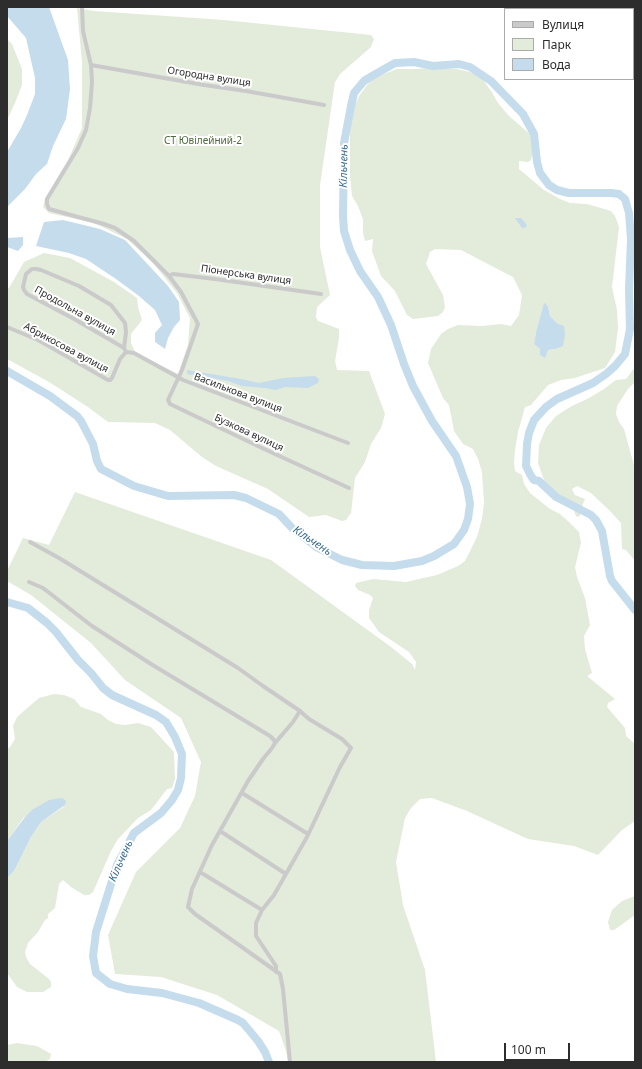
<!DOCTYPE html>
<meta charset="utf-8">
<style>
body{margin:0}
#map{position:relative;width:642px;height:1069px;overflow:hidden;background:#fff;font-family:"Noto Sans",sans-serif}
canvas{display:block}
.frame{position:absolute;inset:0;border:8px solid #2d2d2d;pointer-events:none}
.legend{position:absolute;left:504px;top:8px;width:130px;height:72px;box-sizing:border-box;background:#fff;border:1px solid #ababab;margin:0;padding:5px 7px;list-style:none;font-size:12px;color:#2d2d2d}
.legend li{display:flex;align-items:center;gap:8px;height:20px}
.legend b{width:20px;border:1px solid #ababab}
.scale{position:absolute;left:504px;top:1043px;width:66px;height:18px;box-sizing:border-box;border:2px solid #2d2d2d;border-top:0;padding-left:5px;font-size:12px;line-height:14px;white-space:nowrap;color:#2d2d2d;-webkit-text-stroke:3px #fff;paint-order:stroke}
</style>
<div id="map">
<canvas width="642" height="1069"></canvas>
<div class="frame"></div>
<ul class="legend">
<li><b style="height:5px;background:#cacaca"></b>Вулиця</li>
<li><b style="height:11px;background:#e3ebda"></b>Парк</li>
<li><b style="height:11px;background:#c5dcec"></b>Вода</li>
</ul>
<div class="scale">100 m</div>
</div>
<script>
const c = document.querySelector('canvas').getContext('2d');
c.lineJoin = 'round';
function fill(path, color) { c.fillStyle = color; c.fill(path, 'evenodd'); }
const shape = rows => new Path2D(rows.map(r => 'M' + r).join(''));
function trace(path, color, width, dash) { c.strokeStyle = color; c.lineWidth = width; c.lineCap = dash ? 'butt' : 'round'; c.setLineDash(dash || []); c.stroke(path); }
function drawText(font, color, halo, rows, align = 'center') {
  c.font = font + ' "Noto Sans",sans-serif'; c.lineWidth = 4; c.setLineDash([]); c.textBaseline = 'middle'; c.strokeStyle = halo; c.fillStyle = color; for (const [text, x, y, turn = 0] of rows) {
    c.save(); c.translate(x, y); c.rotate((+turn || 0) * Math.PI / 180); c.textAlign = isNaN(turn) ? turn : align; if (halo) c.strokeText(text, 0, 0); c.fillText(text, 0, 0); c.restore();
  }
}
const green = shape([
 [77,8,94,11,224,20,371,35,374,39,371,47,340,74,335,82,320,185,320,247,330,295,317,307,316,317,318,321,339,329,339,338,335,361,337,370,369,371,385,414,381,428,371,444,365,462,355,478,351,513,346,520,342,521,326,515,309,517,268,489,216,466,202,457,170,430,155,423,108,422,88,407,49,382,7,359,7,288,9,288,24,262,44,253,70,258,114,282,137,298,138,307,142,320,131,334,131,343,135,352,178,374,188,345,190,318,177,293,153,263,127,239,94,223,49,213,43,207,45,199,69,158,82,128,82,62],
 [7,39,12,44,22,69,22,85,15,103,7,120],
 [430,68,457,69,470,72,481,77,491,91,498,103,509,116,530,134,533,152,531,160,528,162,519,161,519,169,544,190,560,199,570,203,587,204,611,211,615,216,619,227,612,287,617,310,618,328,615,352,605,368,575,378,561,380,548,385,531,405,525,407,518,432,515,450,514,463,515,471,522,475,524,484,530,493,550,509,560,514,569,522,579,532,581,543,575,567,577,577,585,598,590,625,584,636,585,649,592,673,587,676,615,699,608,703,607,707,625,728,626,736,635,744,635,821,622,830,598,855,574,846,528,839,467,811,432,798,420,799,411,808,405,818,396,862,403,905,425,970,436,1062,288,1062,286,1051,279,1031,217,995,161,977,115,974,108,935,136,872,180,828,195,796,201,762,181,718,125,680,91,643,31,595,7,581,7,571,23,538,49,545,75,492,271,560,391,647,412,664,415,670,416,662,409,652,379,632,369,618,369,610,373,598,370,595,358,590,355,586,356,583,373,579,406,582,437,575,458,566,465,561,477,537,482,519,484,503,482,472,478,459,473,449,463,444,454,431,449,405,443,398,428,363,431,349,441,334,448,329,458,325,482,326,501,324,511,326,519,315,522,295,513,277,461,250,435,249,430,252,426,264,443,295,445,307,443,312,438,316,413,319,407,315,395,291,381,276,372,251,373,239,365,241,363,233,363,219,358,206,352,196,350,175,350,124,353,109,359,96,367,85,376,77,397,69,414,69],
 [544,304,548,306,550,316,558,324,555,349,548,350,540,355,540,349,534,344,536,332],
 [635,367,635,382,628,389,617,406,616,414,619,422,624,429,635,469,635,561,626,550,622,549,621,523,610,511,591,493,577,486,572,489,575,495,585,499,582,506,580,516,577,517,575,514,572,503,563,499,553,492,544,480,538,463,539,445,546,428,556,416,570,407,589,398,604,389,616,380,626,379],
 [54,694,64,695,74,699,81,707,101,714,108,720,116,724,125,725,138,723,151,727,174,752,175,779,172,788,167,789,151,810,138,818,118,839,111,851,93,892,89,895,84,895,71,887,63,880,59,884,55,908,48,914,48,918,45,920,38,932,28,943,25,952,26,957,30,964,49,979,51,982,51,987,43,992,27,992,17,987,7,973,7,878,14,871,31,837,41,822,65,806,24,817,7,841,7,749,10,747,15,739,13,726,17,717,39,698],
 [635,896,635,915,614,930,610,930,608,922,612,910,622,901],
 [17,1043,37,1046,51,1054,50,1059,45,1062,7,1062,7,1045]
]);
const water = shape([
 [7,7,49,7,68,60,70,89,66,119,53,146,47,164,36,174,25,189,7,207,7,152,21,128,27,115,35,94,35,78,26,38,7,16],
 [515,218,521,218,527,225,525,228,522,228],
 [63,220,100,229,125,240,168,286,179,302,180,320,174,327,168,338,165,349,155,342,155,333,162,325,155,310,139,296,116,279,86,259,69,253,36,246,44,222],
 [23,237,23,245,18,251,7,247,7,238],
 [544,303,548,306,550,316,558,324,564,326,565,335,563,346,555,349,548,350,545,358,540,355,540,349,534,344,536,332],
 [187,370,241,379,259,383,283,378,315,376,319,379,318,383,308,388,285,387,276,390,265,388,242,386,228,381,187,374],
 [62,798,66,801,65,805,41,822,31,837,14,871,7,878,7,841,25,817,32,810,49,800]
]);
const river = shape([
 [7,371,50,396,77,416,81,421,93,444,97,461,101,469,134,486,168,496,234,495,246,498,279,514,293,529,318,548,342,560,362,565,394,566,422,561,434,556,454,544,464,530,468,519,470,504,467,487,456,456,432,421,413,386,404,364,391,325,378,297,360,271,350,250,344,231,343,216,344,143,351,106,354,93,364,81,372,76,395,63,414,62,433,66,459,64,470,67,491,81,523,114,534,134,537,162,540,173,549,185,557,190,569,193,611,193,619,194,625,199,629,213,631,239,629,290,630,329,625,354,615,366,606,374,593,383,557,399,546,407,534,420,529,433,527,444,526,466,531,476,534,480,539,481,556,497,591,515,596,520,602,531,610,576,612,581,635,610],
 [7,602,28,608,47,623,56,632,78,660,91,673,103,688,112,695,156,715,166,722,175,737,182,754,181,778,178,790,172,800,161,813,134,833,117,865,96,932,93,956,96,973,110,984,127,989,162,993,199,1003,238,1020,243,1023,258,1041,265,1052,269,1062]
]);
const street = shape([
 [82,7,83,31,91,65,92,82,90,108,86,130,78,148,47,199,47,204,49,209,104,224,115,228,134,241,169,276,181,292,198,324,182,370,168,400,170,404,262,448,349,488],
 [91,65,204,85,246,91,324,105],
 [169,276,173,274,215,279,321,294],
 [7,327,38,340,108,380,110,380,112,378,120,359,126,352],
 [124,348,126,332,125,323,111,305,79,286,41,270,36,269,32,269,26,274,23,287,24,290,27,294,76,320,124,348,126,352],
 [126,352,134,353,183,380,348,443],
 [30,542,59,558,238,668,263,686,300,711,309,719,342,739,351,748,340,767,307,837,274,895,262,910,256,923,256,936,276,966,276,972],
 [29,582,43,588,92,626,151,664,270,736,274,740,275,743,272,748,263,759,248,781,212,845,192,889,188,907,195,914,280,974,283,989,290,1062],
 [275,743,293,722,300,711],
 [242,793,308,834],
 [220,831,286,874],
 [200,872,262,910]
]);
const streetNames = [
 ["Огородна вулиця",209,77,9],
 ["Піонерська вулиця",246,275,8],
 ["Продольна вулиця",75,311,29],
 ["Абрикосова вулиця",66,348,28],
 ["Василькова вулиця",238,393,21],
 ["Бузкова вулиця",249,433,25]
];
const parkNames = [
 ["СT Ювілейний-2",203,141]
];
const waterNames = [
 ["Кільчень",344,166,-89],
 ["Кільчень",312,541,34],
 ["Кільчень",121,861,-66]
];
fill(green, '#e3ebda');
fill(water, '#c5dcec');
trace(river, '#c5dcec', 8);
trace(street, '#cacaca', 4);
drawText('10px', '#2d2d2d', '#fff', streetNames);
drawText('10px', '#4e6a39', '#fff', parkNames);
drawText('italic 11px', '#386c92', '#fff', waterNames);
</script>
